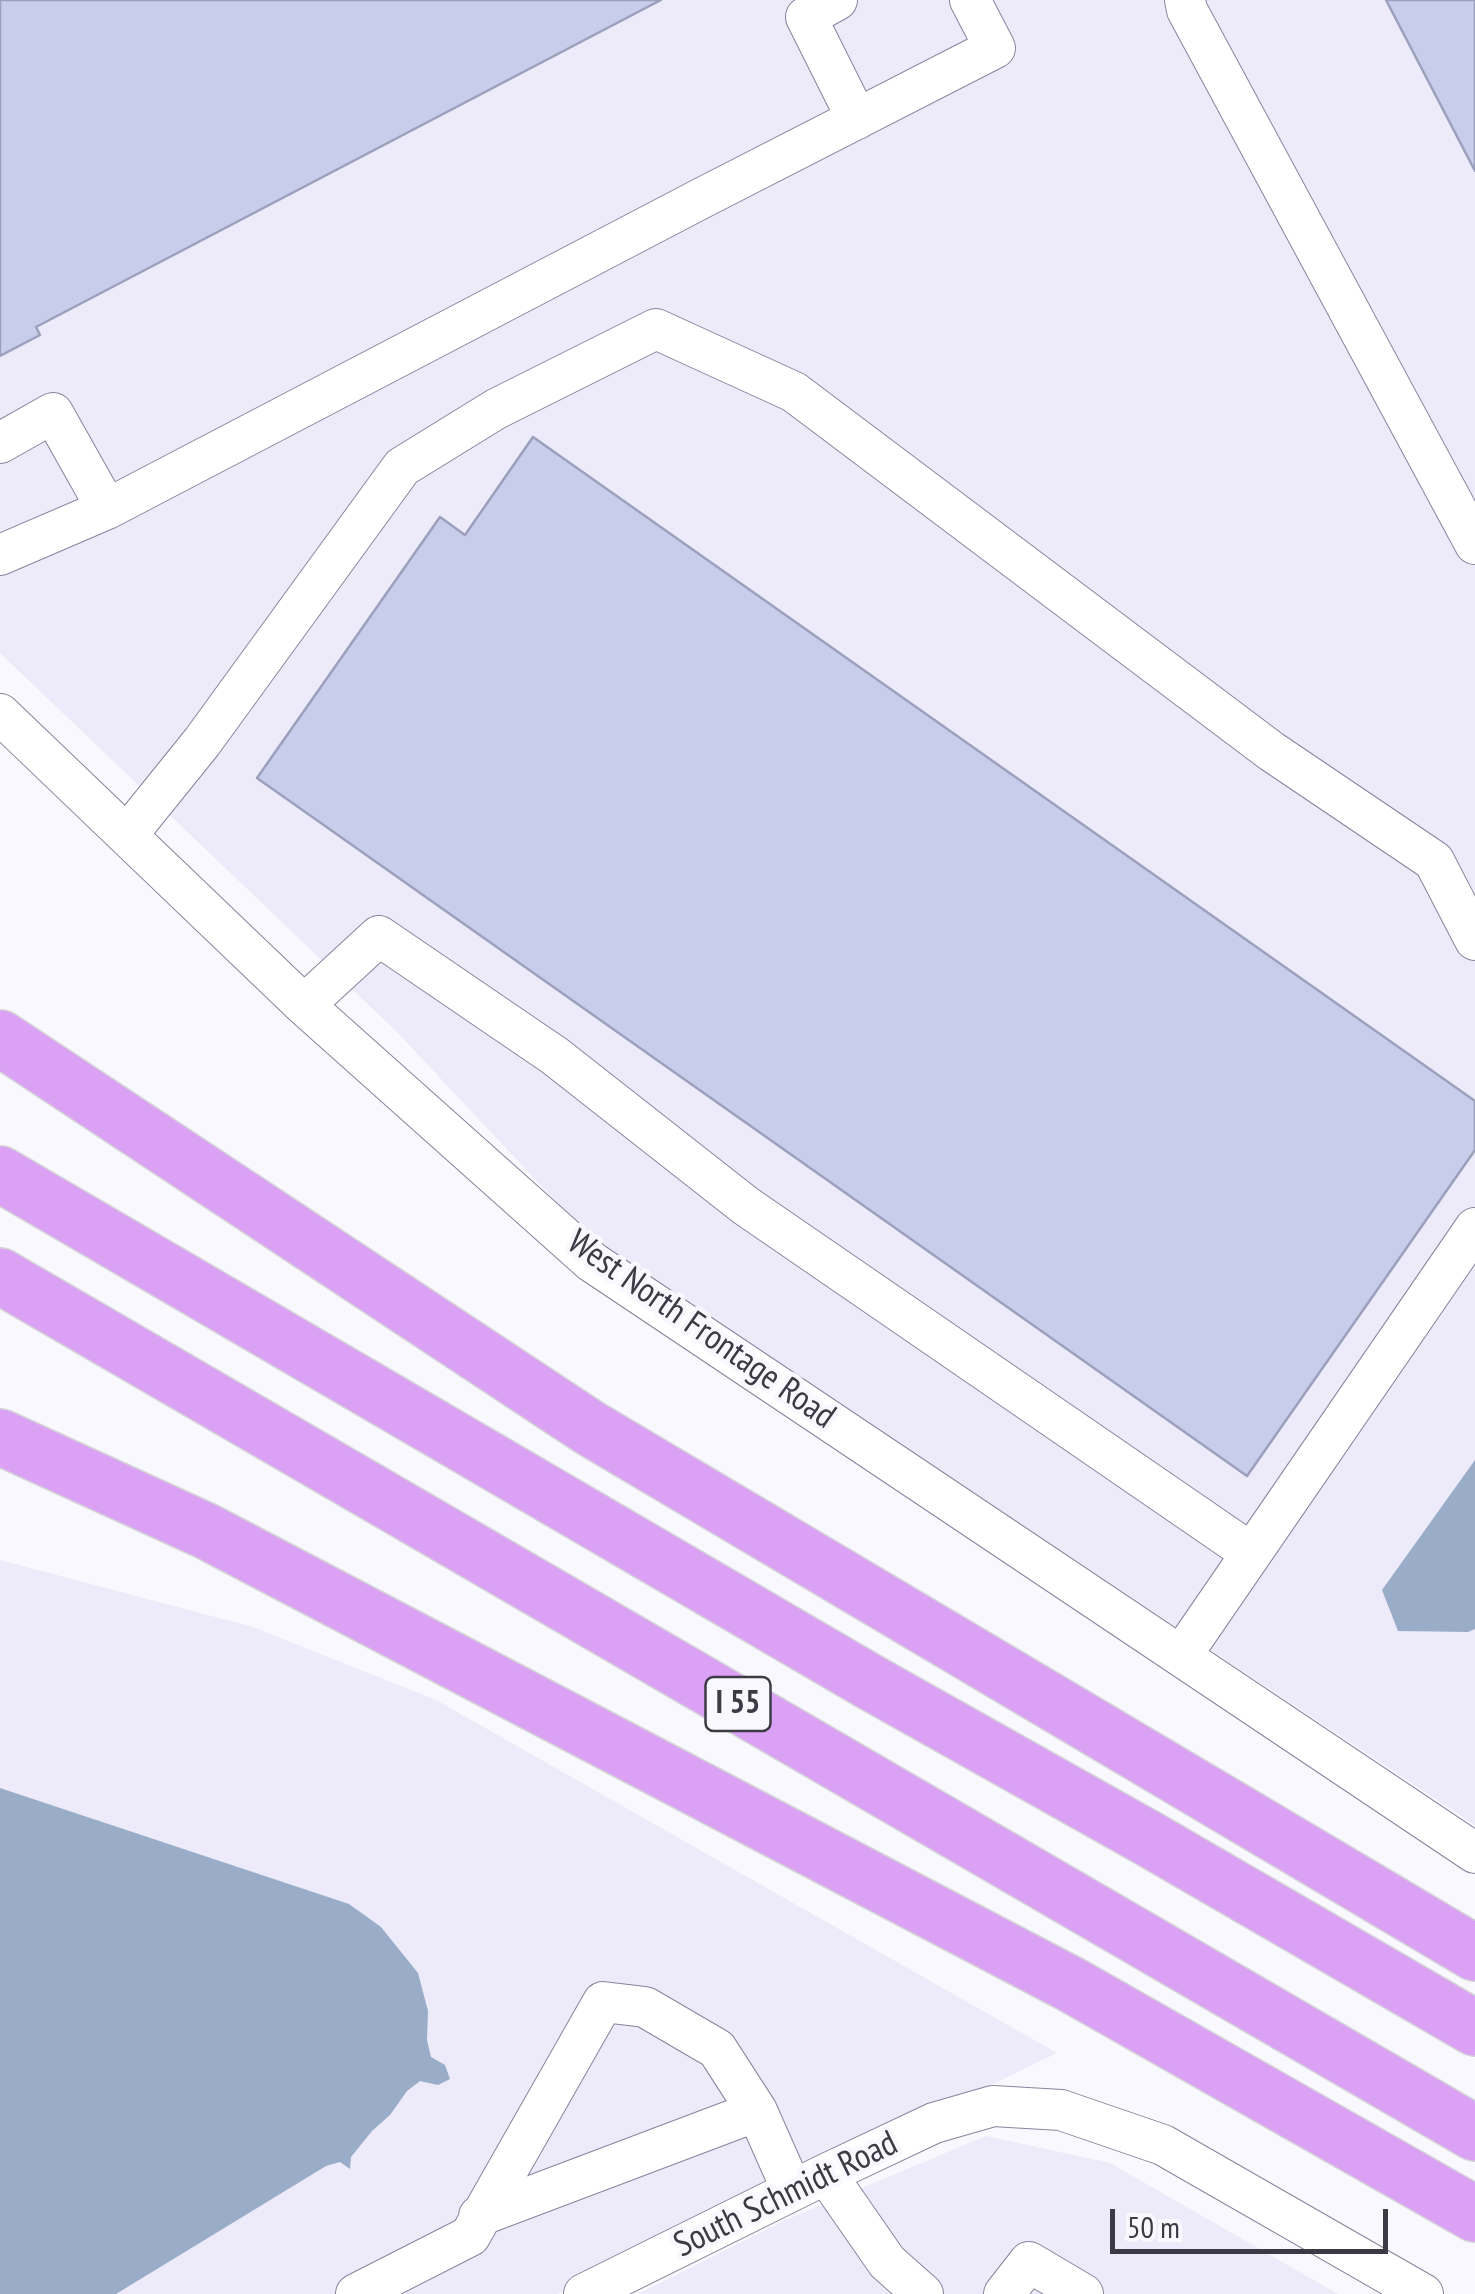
<!DOCTYPE html>
<style>
body{margin:0}
#map{position:relative;width:1475px;height:2294px;overflow:hidden;background:#f9f8fe;font-family:"PT Sans Narrow",sans-serif}
canvas{display:block}
.scale{position:absolute;left:1110px;top:2209px;width:278px;height:45px;box-sizing:border-box;border:5px solid #3d3a46;border-top:0;padding-left:12px;font-size:30px;line-height:35px;white-space:nowrap;color:#3d3a46;-webkit-text-stroke:8px #f9f8fe;paint-order:stroke}
</style>
<div id="map">
<canvas width="1475" height="2294"></canvas>
<div class="scale">50 m</div>
</div>
<script>
const c = document.querySelector('canvas').getContext('2d');
c.lineJoin = 'round';
function fill(path, color) { c.fillStyle = color; c.fill(path, 'evenodd'); }
const shape = rows => new Path2D(rows.map(r => 'M' + r).join(''));
function trace(path, color, width, dash) { c.strokeStyle = color; c.lineWidth = width; c.lineCap = dash ? 'butt' : 'round'; c.setLineDash(dash || []); c.stroke(path); }
function drawText(font, color, halo, rows, align = 'center') {
  c.font = font + ' "PT Sans Narrow",sans-serif'; c.lineWidth = 9; c.setLineDash([]); c.textBaseline = 'middle'; c.strokeStyle = halo; c.fillStyle = color; for (const [text, x, y, turn = 0] of rows) {
    c.save(); c.translate(x, y); c.rotate((+turn || 0) * Math.PI / 180); c.textAlign = isNaN(turn) ? turn : align; if (halo) c.strokeText(text, 0, 0); c.fillText(text, 0, 0); c.restore();
  }
}
const built = shape([
 [0,0,1475,0,1475,1825,592,1240,397,1032,0,653],
 [0,1560,253,1627,436,1700,1057,2053,557,2294,0,2294],
 [986,2136,1110,2163,1338,2294,638,2294,788,2219]
]);
const water = shape([
 [1475,1460,1475,1629,1468,1632,1398,1631,1382,1590],
 [0,1788,349,1904,381,1927,418,1973,428,2011,427,2040,431,2057,445,2065,450,2079,438,2085,420,2081,407,2091,390,2115,372,2131,351,2157,350,2169,340,2162,326,2166,116,2294,0,2294]
]);
const building = shape([
 [0,0,661,0,36,327,40,335,0,356,0,0],
 [1386,0,1475,0,1475,171,1386,0],
 [533,437,1475,1101,1475,1150,1247,1476,257,778,440,517,465,535,533,437]
]);
const minor = shape([
 [837,0,806,17,857,119],
 [1185,0,1187,10,1475,544],
 [0,443,53,413,107,509,0,555],
 [107,509,702,198,995,48,970,0],
 [0,714,304,1005,592,1262,1475,1853],
 [127,835,202,742,402,467,496,409,656,329,794,392,1271,751,1434,861,1475,940],
 [304,1005,379,936,555,1056,746,1206,1251,1553],
 [1181,1656,1475,1228],
 [826,2174,887,2262,923,2294],
 [479,2216,757,2111],
 [356,2294,470,2236,603,2002,645,2007,717,2049,757,2111,792,2190],
 [584,2294,826,2174,934,2123,993,2106,1061,2110,1163,2145,1423,2294],
 [1004,2294,1029,2262,1083,2294]
]);
const highway = shape([
 [0,1038,590,1428,1475,1953],
 [0,1174,870,1682,1151,1840,1475,2028],
 [0,1276,1475,2133],
 [0,1437,206,1531,1072,1985,1475,2214]
]);
const shields = [
 [738,1704,65]
];
const shieldNames = [
 ["I 55",738,1704]
];
const streetNames = [
 ["West North Frontage Road",701,1330,35],
 ["South Schmidt Road",786,2195,-26]
];
fill(built, '#edeaf9');
fill(water, '#9aadc8');
fill(building, '#c8cdeb');
trace(building, '#9ba1bd', 2.5);
trace(minor, '#89839e', 42);
trace(highway, '#d4d4d6', 58);
trace(minor, '#fff', 40);
trace(highway, '#daa1f5', 55);
for (const [x, y, w] of shields) { const box = new Path2D(); box.roundRect(x - w / 2, y - 27, w, 54, 8); c.fillStyle = '#f9f8fe'; c.fill(box); trace(box, '#3d3a46', 2.5); }
drawText('bold 32px', '#3d3a46', null, shieldNames);
drawText('35px', '#3d3a46', '#f9f8fe', streetNames);
</script>
